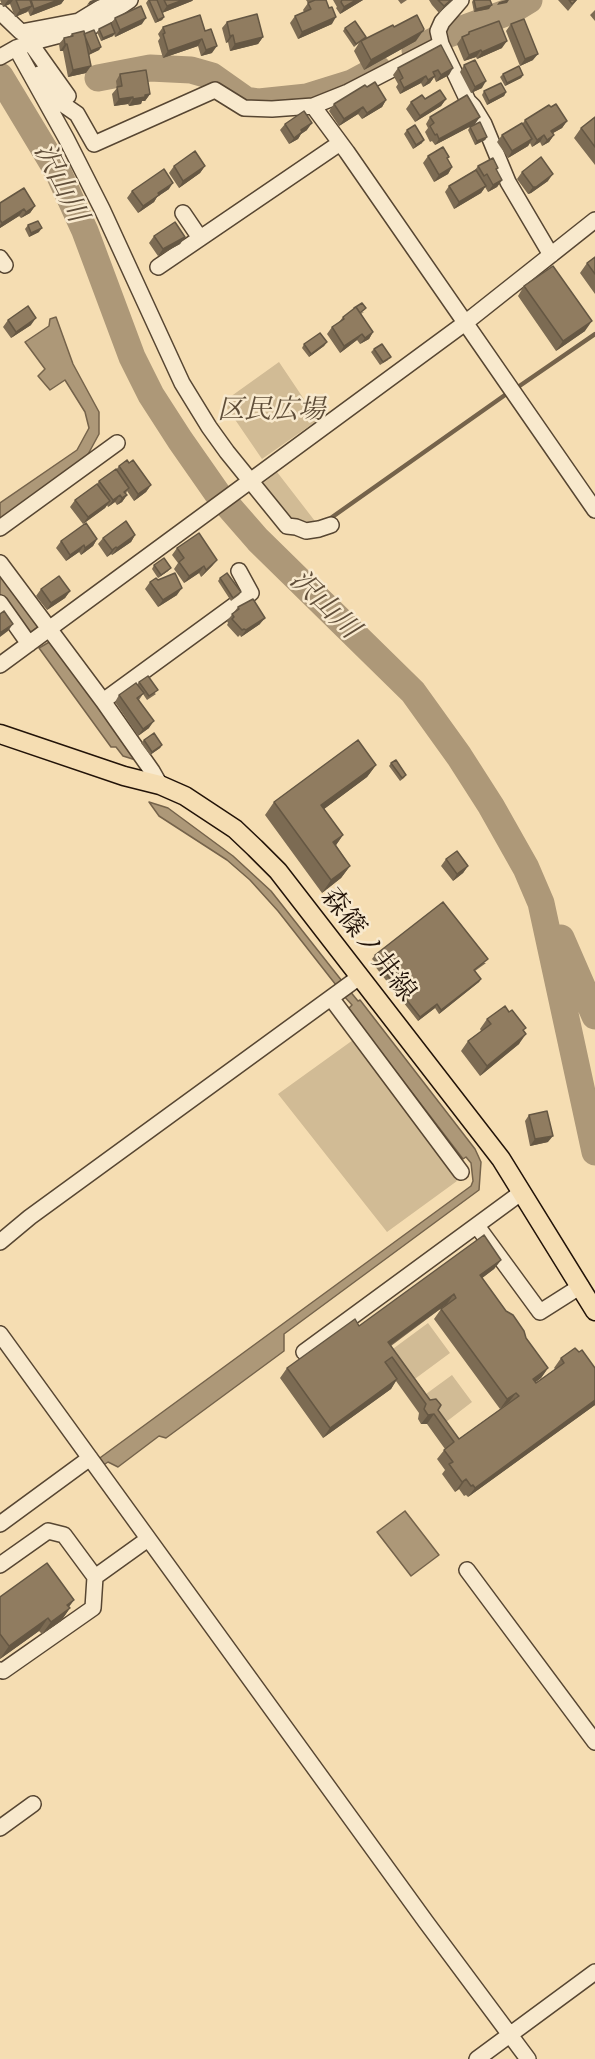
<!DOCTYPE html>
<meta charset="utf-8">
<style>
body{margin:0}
canvas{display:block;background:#f5ddb2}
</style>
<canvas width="595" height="2059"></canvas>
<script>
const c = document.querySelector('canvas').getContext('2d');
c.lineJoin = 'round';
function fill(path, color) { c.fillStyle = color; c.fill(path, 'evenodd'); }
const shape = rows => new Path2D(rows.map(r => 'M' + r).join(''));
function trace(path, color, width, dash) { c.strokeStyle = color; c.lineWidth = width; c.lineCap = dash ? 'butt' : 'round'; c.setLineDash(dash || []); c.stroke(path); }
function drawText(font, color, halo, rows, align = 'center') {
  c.font = font + ' "EB Garamond","Noto Serif JP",serif'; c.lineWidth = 5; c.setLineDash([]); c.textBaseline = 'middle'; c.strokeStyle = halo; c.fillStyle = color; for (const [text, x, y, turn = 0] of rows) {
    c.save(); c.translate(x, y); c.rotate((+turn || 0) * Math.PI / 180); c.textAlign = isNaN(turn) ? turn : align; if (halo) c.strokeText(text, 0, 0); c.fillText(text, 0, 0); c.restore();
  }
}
const green = shape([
 [279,362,318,420,262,459,223,402],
 [277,472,318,525,294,521,262,484],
 [353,1040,457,1181,387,1232,278,1094],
 [428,1323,450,1353,408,1384,386,1354],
 [452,1375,472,1402,446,1422,426,1394]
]);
const water = shape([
 [56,317,73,364,99,412,99,434,86,458,0,522,0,503,77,450,89,428,85,412,65,380,50,390,38,376,45,369,25,342,49,326,50,319,56,317],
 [0,573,38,627,27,635,0,597,0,573],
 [51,641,139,761,123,756,116,747,111,747,39,648,51,641],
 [149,802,168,808,233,856,271,891,342,981,336,985,278,911,250,880,227,860,159,816,149,802],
 [349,990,358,1001,360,1000,475,1149,481,1162,479,1190,284,1334,284,1351,166,1438,159,1436,118,1467,108,1462,102,1466,97,1460,471,1186,473,1181,471,1163,466,1157,463,1159,348,1009,352,1005,343,995,349,990],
 [405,1511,439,1555,411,1576,377,1532,405,1511]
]);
const stream = shape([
 [518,387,595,334],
 [328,520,505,395]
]);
const river = shape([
 [415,50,446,35,511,11,529,0],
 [0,76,58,172,85,231,132,357,151,395,180,440,217,493,258,540,413,692,459,756,491,806,526,868,541,903,595,1152],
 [98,78,150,68,191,70,212,76,246,100,259,102,307,97,352,83,378,69],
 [561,938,595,1016]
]);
const minor = shape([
 [461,0,442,22,438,31,441,44,468,101,473,106,484,124,508,182,551,255],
 [0,12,21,32,79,21,113,0],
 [26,37,68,96],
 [16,48,66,138,102,209,182,383,209,427,227,452,287,526,296,527,306,531,319,529,331,525],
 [0,57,16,48,41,40,91,27,130,0],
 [39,74,64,105,77,114,94,144,215,90,244,108,272,109,313,106,348,92,441,44],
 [313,106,347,152,595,510],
 [183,213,200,238],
 [0,258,5,265],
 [158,267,340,143],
 [0,528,117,443],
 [0,563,103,701,152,771,160,785],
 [0,603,29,644],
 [0,665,465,323,595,220],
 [103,701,251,593,239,571],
 [331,998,461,1172],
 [477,1226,540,1312,581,1286],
 [0,1242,30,1217,358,978],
 [0,1334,426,1922,528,2059],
 [304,1352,522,1192],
 [0,1524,90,1458],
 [0,1565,48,1531,64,1535,95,1577,93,1608,3,1671,0,1670],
 [467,1570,595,1742],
 [95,1577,148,1539],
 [0,1828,33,1804],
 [477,2059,595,1972]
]);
const major = shape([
 [0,734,124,776,160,785,185,796,235,829,255,848,278,871,501,1159,595,1311]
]);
const wall = shape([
 [0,0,64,0,61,4,30,16,28,11,27,12,15,17,10,4,3,7],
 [148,0,193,0,192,1,162,13,164,17,162,20,155,23,146,3],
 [306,0,326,0,332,24,298,39,290,23,295,16,304,12,303,10,308,3],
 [333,0,363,0,340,14,336,8,337,7],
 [398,0,407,0,401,4],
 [429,0,453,0,439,13,432,5],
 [473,0,490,0,489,9,474,12,472,2],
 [558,0,577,0,568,11],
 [595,10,595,21,590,15],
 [200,15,212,53,201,56,198,46,163,58,158,41,160,38,158,34,163,27],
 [115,18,142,24,115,37,114,34,113,36,101,41,97,32,99,29,111,24],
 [227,22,263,37,258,44,230,51,228,42,226,43,222,28],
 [511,24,533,60,520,66,506,31],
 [394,27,416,41,364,70,354,51,359,43,354,47,343,31,345,28,364,39],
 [469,32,502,48,477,59,476,57,464,61,457,44,462,37,467,35],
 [72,34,85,34,101,47,99,50,89,55,86,73,68,77,63,51,60,51,59,44,64,38,70,36],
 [441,45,449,75,436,82,434,77,430,83,423,87,421,83,400,94,396,87,398,84,393,75,398,68],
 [464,65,482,88,471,93,460,72],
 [120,74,150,94,145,101,142,101,141,104,129,106,128,104,114,106,112,94,117,88,116,81],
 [503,74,523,75,521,78,505,86,500,77],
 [367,87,386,100,382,107,362,119,358,114,339,126,329,111,334,104],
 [484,91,506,92,504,96,487,105,482,95],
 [425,99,446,99,441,106,415,122,406,109,411,102],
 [551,107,567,121,562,128,553,133,554,135,549,142,542,146,540,142,532,147,530,143,528,146,508,158,497,142,502,135,523,123,525,120],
 [430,117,475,124,435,145,432,141,430,142,425,132,428,128,426,124],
 [595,117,595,165,574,138,581,128],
 [285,124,307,130,301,134,298,139,289,144,280,130],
 [470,127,487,137,485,140,475,145,468,130],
 [407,130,422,143,413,149,404,134],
 [428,156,447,159,452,167,448,174,434,182,423,163],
 [174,166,205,166,200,173,179,188,169,173],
 [478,166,496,171,502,180,497,187,488,192,485,187,481,193,454,209,445,192,449,186,475,170],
 [522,172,548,181,531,193,528,194,517,179],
 [169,189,157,197,154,202,138,213,127,198,132,191],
 [0,203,35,206,30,213,21,218,19,216,0,228],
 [28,225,39,232,29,237,25,229],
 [154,236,185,237,180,244,158,256,149,243],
 [595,257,595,294,580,273,587,263],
 [524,286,585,331,556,351,518,296],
 [364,312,361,314,373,332,369,339,360,344,357,340,340,353,327,334,332,327,339,322,343,317],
 [8,320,31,325,11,338,3,327],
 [327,342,324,346,309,357,302,348,304,344],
 [374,349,388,360,380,365,371,352],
 [119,466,151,485,146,492,134,501,127,491,126,494,127,495,122,502,117,505,115,502,108,507,107,505,105,508,83,524,70,507,75,500,97,484,99,481,116,470],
 [135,535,131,542,112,555,111,554,107,557,98,544,103,538],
 [97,539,93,546,81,555,79,552,66,561,56,548,61,541],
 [177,548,217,560,212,566,201,577,199,573,184,583,174,569,178,563,172,555],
 [154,565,168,571,158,578,152,569],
 [220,578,241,592,239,595,231,601,218,581],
 [158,580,177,595,158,607,145,589,150,582],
 [41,589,70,591,65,598,47,610,36,596],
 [238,607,260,624,241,637,240,635,238,637,227,625,228,623,227,621],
 [139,682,156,694,147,700,143,694,139,700,149,728,138,736,115,702,119,695,137,685],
 [144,740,162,745,160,748,150,755,141,743],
 [391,763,406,775,404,778,400,781,389,766],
 [376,765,367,777,324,809,343,835,336,845,350,866,341,878,322,893,265,815,274,802],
 [446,859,468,866,463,873,453,881,441,866],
 [375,955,486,963,475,971,481,979,479,982,439,1014,435,1008,418,1021,374,965,376,963,372,959],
 [487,1019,524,1031,519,1044,480,1076,461,1051,468,1041,481,1031,480,1029],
 [529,1115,548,1142,530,1146,525,1121],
 [501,1260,494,1269,482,1278,548,1368,541,1378,536,1382,536,1383,555,1369,554,1368,561,1358,579,1352,595,1368,595,1405,468,1497,466,1495,464,1496,459,1489,455,1492,442,1474,445,1470,437,1459,445,1449,427,1424,421,1424,418,1419,419,1413,396,1381,391,1389,323,1438,280,1378,287,1368,359,1326],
 [447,1304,441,1309,434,1319,500,1409,509,1403,459,1439,391,1346],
 [0,1597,74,1600,69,1607,70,1608,61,1621,42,1634,39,1631,0,1659]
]);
const shadedWall = shape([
 [8,0,13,0,10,4,3,7],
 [58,0,64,0,61,4,30,16,34,9],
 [93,0,100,0,87,5,90,1],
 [183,0,193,0,192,1,162,13,167,6],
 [356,0,363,0,340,14,344,7],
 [451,0,453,0,439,13,444,6],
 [506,0,509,0,507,3,497,5,499,2],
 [492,5,489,9,474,12,476,9],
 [32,6,27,12,15,17,20,10],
 [164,17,162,20,155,23,158,20],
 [336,17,332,24,298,39,302,32],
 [146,18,142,24,115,37,120,30],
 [423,31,416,41,364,70,371,60],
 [115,33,113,36,101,41,103,38],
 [233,35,228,42,226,43,230,36],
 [263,37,258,44,230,51,235,44],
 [202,39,198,46,163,58,168,51],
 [507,41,502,48,477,59,482,52],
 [65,44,67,44,63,51,60,51],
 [217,46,212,53,201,56,206,50],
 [101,47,99,50,88,55,91,51],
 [481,50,476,57,464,61,469,55],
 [538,54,533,60,520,66,525,59],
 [91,66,86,73,68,77,73,70],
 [453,68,449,75,436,82,441,75],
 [523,75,521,78,505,86,507,83],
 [426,76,421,83,400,94,404,88],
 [435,76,430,83,423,87,428,80],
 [486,81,482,88,471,93,475,87],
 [506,92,504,96,487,105,489,101],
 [150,94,145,101,142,101,141,104,129,106,133,99],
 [133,97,128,104,114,106,119,99],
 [446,99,441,106,415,122,420,116],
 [386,100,382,107,362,119,367,113],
 [363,107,358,114,339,126,344,119],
 [480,117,475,124,435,145,439,139],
 [567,121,562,128,546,137,551,131],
 [312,123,307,130,301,134,298,139,289,144,301,130],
 [544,135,540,142,532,147,537,140],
 [554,135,549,142,542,146,547,140],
 [487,137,485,140,475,145,477,141],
 [532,139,528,146,508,158,512,151],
 [424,140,422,143,413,149,416,145],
 [205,166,200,173,179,188,183,181],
 [452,167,448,174,434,182,439,175],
 [553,174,548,181,531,193,528,194,533,187],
 [502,180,497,187,488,192,493,185],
 [173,183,169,189,157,197,154,202,138,213,143,206,158,193],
 [486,186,481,193,454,209,459,202],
 [35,206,30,213,21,218,26,212],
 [24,209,19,216,0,228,0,225,2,223],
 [42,228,39,232,29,237,31,233],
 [185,237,180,244,158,256,163,249],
 [36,318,31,325,11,338,16,332],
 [592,321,585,331,556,351,563,341],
 [373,332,369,339,360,344,365,338],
 [362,334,357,340,340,353,344,346],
 [327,342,324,346,309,357,311,354],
 [151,485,146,492,134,501,138,494],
 [120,495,115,502,108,507,113,500],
 [127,495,122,502,117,505,122,498],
 [110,501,105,508,83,524,88,517],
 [135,535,131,542,112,555,117,548],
 [97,539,93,546,81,555,85,548],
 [84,545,79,552,66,561,70,555],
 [116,547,111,554,107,557,112,550],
 [217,560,212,566,201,577,206,570],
 [204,566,199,573,184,583,189,576],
 [171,568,168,571,158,578,161,575],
 [182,588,177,595,158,607,163,600],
 [70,591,65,598,47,610,51,603],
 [265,618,260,624,241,637,246,630],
 [13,624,8,631,0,637,0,633],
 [154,721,149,728,138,736,143,729],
 [162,745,160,748,150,755,152,752],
 [376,765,367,777,312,818,321,805],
 [343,835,334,848,333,842],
 [350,866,341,878,322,893,331,880],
 [468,866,463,873,453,881,457,874],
 [481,979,479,982,439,1014,441,1010],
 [437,1004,435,1008,418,1021,420,1017],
 [526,1034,519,1044,480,1076,487,1066],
 [553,1136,548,1142,530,1146,535,1139],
 [501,1260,494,1269,473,1285,480,1275],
 [454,1294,447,1304,381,1352,388,1342],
 [548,1368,541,1378,526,1389,533,1379],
 [397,1379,391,1389,323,1438,330,1428],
 [516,1393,509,1402,500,1409,507,1399],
 [595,1400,595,1405,468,1497,475,1488],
 [434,1414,427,1424,421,1424,428,1415],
 [466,1479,459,1489,455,1492,462,1482],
 [74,1600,66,1610,70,1608,61,1621,42,1634,51,1622,67,1605],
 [48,1618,39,1631,0,1659,9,1646]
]);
const building = shape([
 [16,0,30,0,32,6,20,10,16,0],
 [31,0,58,0,34,9,31,0],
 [149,0,157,0,164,17,158,20,149,0],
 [164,0,183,0,167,6,164,0],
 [315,0,326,0,329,8,332,7,336,17,302,32,295,16,311,9,308,3,315,0],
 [342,0,356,0,344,7,341,2,342,0],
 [438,0,451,0,444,6,438,0],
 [474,0,490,0,492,5,476,9,474,0],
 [569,0,576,0,572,4,569,0],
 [141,6,146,18,120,30,115,18,141,6],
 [257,14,263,37,235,44,233,35,230,36,227,22,257,14],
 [200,15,205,31,211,29,217,46,206,50,202,39,168,51,163,34,165,33,163,27,200,15],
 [417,15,424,29,423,31,371,60,361,41,393,25,394,27,417,15],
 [524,19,538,54,525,59,511,24,524,19],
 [355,21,366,37,356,44,345,28,355,21],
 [499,21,507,41,482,52,481,50,469,55,462,37,469,34,469,32,499,21],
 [111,23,115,33,103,38,99,29,111,23],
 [94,30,101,47,91,51,84,34,94,30],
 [84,31,91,66,73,70,67,44,65,44,64,38,73,36,72,34,84,31],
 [441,45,453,68,441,75,438,70,433,72,435,76,428,80,426,76,404,88,400,80,403,78,398,68,441,45],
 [475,60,486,81,475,87,464,65,475,60],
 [519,66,523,75,507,83,503,74,519,66],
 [146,70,150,94,145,95,145,97,133,99,133,97,119,99,117,87,122,86,120,74,146,70],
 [375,82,386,100,367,113,363,107,344,119,334,104,365,85,367,87,375,82],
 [501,83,506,92,489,101,484,91,501,83],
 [440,90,446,99,420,116,411,102,422,95,425,99,440,90],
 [467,95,480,117,439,139,437,134,435,135,430,126,434,123,430,117,467,95],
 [556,104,567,121,551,131,554,135,547,140,544,135,537,140,525,120,549,105,551,107,556,104],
 [304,111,312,123,301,130,302,132,294,138,285,124,304,111],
 [595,117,595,147,581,128,595,117],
 [480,122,487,137,477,141,470,127,480,122],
 [522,123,532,139,512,151,502,135,522,123],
 [415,125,424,140,416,145,407,130,415,125],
 [443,147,449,157,447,158,452,167,439,175,428,156,443,147],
 [195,151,205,166,183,181,174,166,195,151],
 [541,157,553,174,536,187,533,187,522,172,541,157],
 [493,158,498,168,496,169,502,180,493,185,487,174,484,176,478,166,493,158],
 [164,169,173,183,158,193,159,195,143,206,132,191,164,169],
 [476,170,486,186,459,202,449,186,476,170],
 [24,188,35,206,26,212,24,209,2,223,0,220,0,203,24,188],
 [38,221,42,228,31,233,28,225,38,221],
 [175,222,185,237,163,249,154,236,175,222],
 [595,257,595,274,587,263,595,257],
 [553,266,592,321,563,341,524,286,553,266],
 [362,303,366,308,360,313,356,307,354,308,362,303],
 [28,306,36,318,16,332,8,320,28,306],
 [356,307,373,332,365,338,362,334,344,346,332,327,344,319,343,317,356,307],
 [320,333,327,342,311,354,304,344,320,333],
 [382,344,391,357,383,362,374,349,382,344],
 [127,460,129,463,133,460,151,485,138,494,119,466,127,460],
 [116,469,129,488,124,492,127,495,122,498,120,495,113,500,99,481,116,469],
 [97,484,110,501,88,517,75,500,97,484],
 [126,521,135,535,117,548,116,547,112,550,103,538,126,521],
 [86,523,97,539,85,548,84,545,70,555,61,541,86,523],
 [199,533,217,560,206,570,204,566,189,576,179,562,184,558,177,548,199,533],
 [164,558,171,568,161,575,154,565,164,558],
 [175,573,182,588,163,600,150,582,156,578,158,580,175,573],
 [227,573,241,592,233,598,220,578,227,573],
 [59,576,70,591,51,603,41,589,59,576],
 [253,599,265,618,246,630,244,629,242,630,232,619,234,617,232,614,239,609,238,607,253,599],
 [4,611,13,624,0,633,0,614,4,611],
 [148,676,158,690,149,696,139,682,148,676],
 [136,683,144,693,137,698,154,721,143,729,119,695,136,683],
 [154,733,162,745,152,752,144,740,154,733],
 [358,740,376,765,321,805,343,835,333,842,350,866,331,880,274,802,358,740],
 [396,760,406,775,402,778,391,763,396,760],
 [457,851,468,866,457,874,446,859,457,851],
 [443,902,488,959,474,970,481,979,441,1010,437,1004,420,1017,377,962,379,960,375,955,443,902],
 [505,1006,509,1012,512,1010,526,1028,523,1030,526,1034,487,1066,468,1041,491,1024,487,1019,505,1006],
 [547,1111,553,1136,535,1139,529,1115,547,1111],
 [484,1235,501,1260,480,1275,506,1311,513,1315,524,1331,526,1338,548,1368,533,1379,536,1383,564,1363,561,1358,575,1348,579,1352,582,1350,595,1368,595,1400,475,1488,473,1485,471,1486,466,1479,462,1482,449,1464,453,1462,444,1450,454,1442,434,1414,428,1415,424,1409,426,1404,392,1357,385,1362,397,1379,330,1428,287,1368,355,1319,359,1326,484,1235],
 [454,1294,456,1298,441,1309,507,1399,516,1393,519,1396,459,1439,438,1410,441,1405,436,1399,430,1400,388,1342,454,1294],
 [47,1563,74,1600,67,1605,70,1608,51,1622,48,1618,9,1646,0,1634,0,1597,47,1563]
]);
const parkNames = [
 ["区民広場",271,411]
];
const streetNames = [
 ["森篠ノ井線",368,945,52]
];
const waterNames = [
 ["沢山川",60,183,63],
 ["沢山川",324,605,44]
];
fill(green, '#d1bb95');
fill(water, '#ad9878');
trace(water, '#75634b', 1.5);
trace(stream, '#75634b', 4.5);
trace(river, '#ad9878', 27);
trace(minor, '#574632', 18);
trace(major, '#221308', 21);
trace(minor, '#f8e9cd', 15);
trace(major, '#f5ddb2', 18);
fill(wall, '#7c6b53');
fill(shadedWall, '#655743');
fill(building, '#907c60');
trace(building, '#655743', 1.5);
drawText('italic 27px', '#5f4e39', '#f8e9cd', parkNames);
drawText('27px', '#221308', '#f8e9cd', streetNames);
drawText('italic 28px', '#614f3a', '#f8e9cd', waterNames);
</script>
